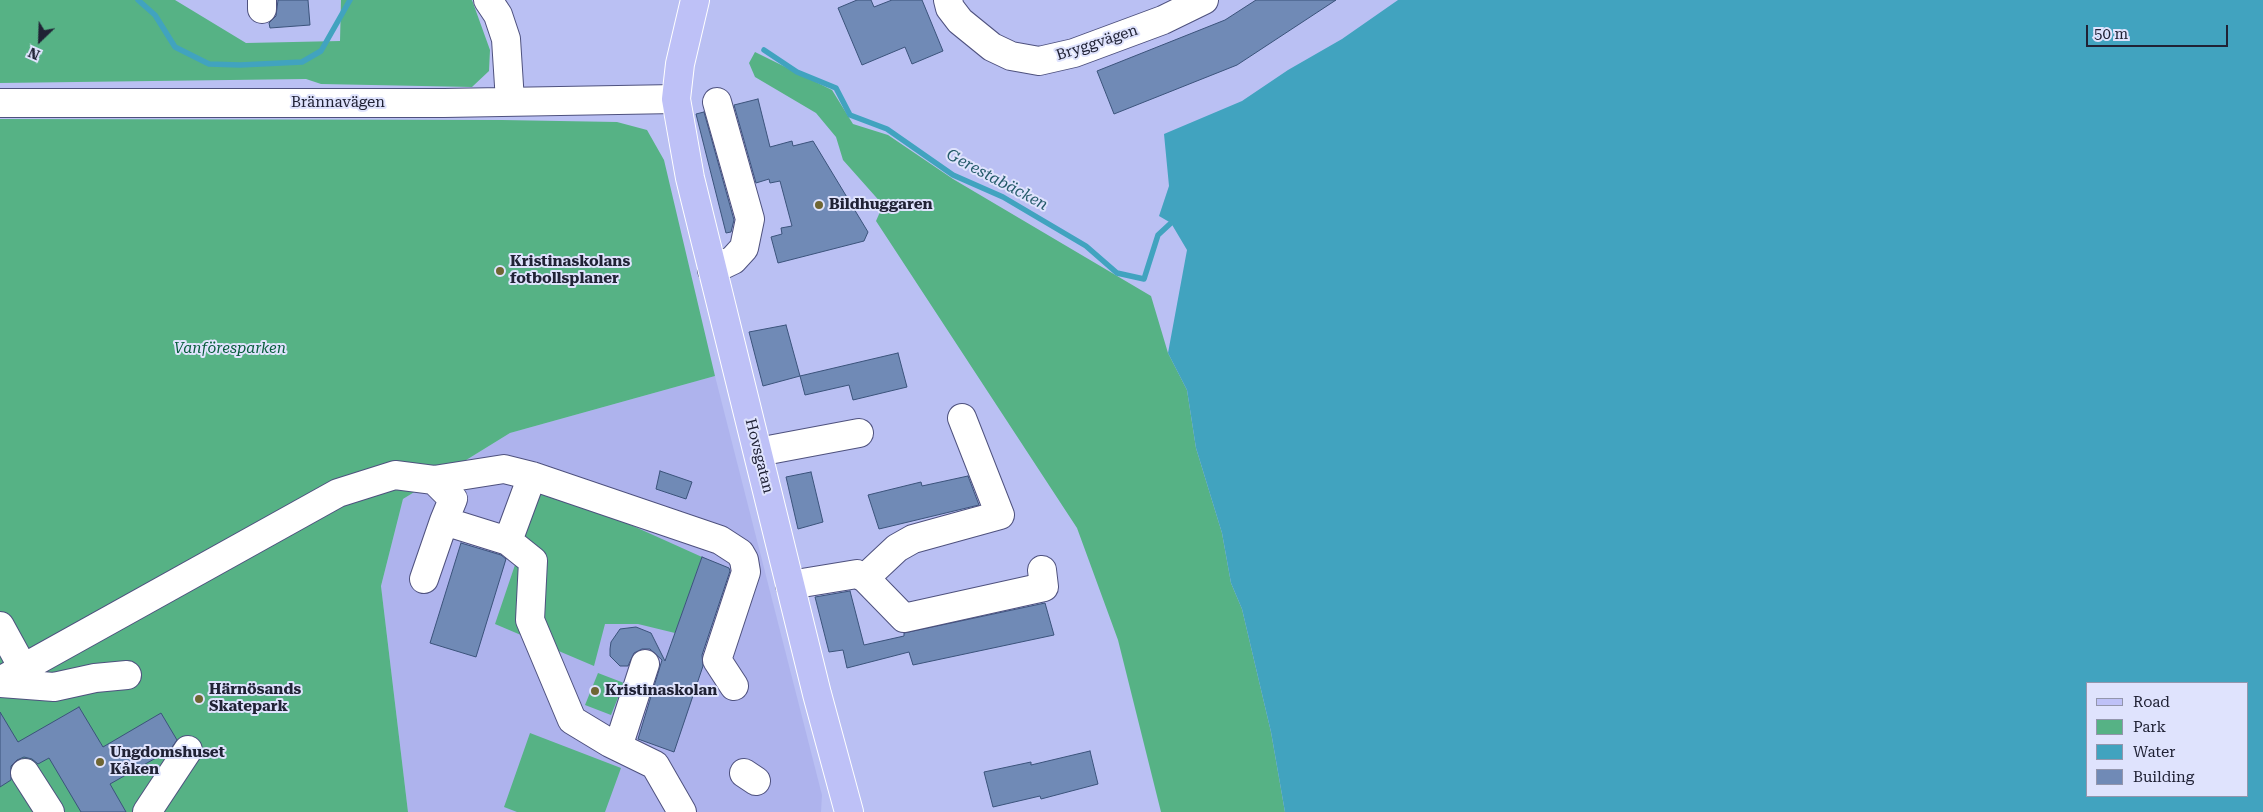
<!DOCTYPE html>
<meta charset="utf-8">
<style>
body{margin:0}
#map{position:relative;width:2263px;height:812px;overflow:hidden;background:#bac0f3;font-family:"Roboto Serif",serif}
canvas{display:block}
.legend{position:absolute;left:2086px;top:682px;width:162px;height:115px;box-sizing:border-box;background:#dfe3fd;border:1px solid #9396ad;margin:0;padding:6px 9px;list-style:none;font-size:15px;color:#202235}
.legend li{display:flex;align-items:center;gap:10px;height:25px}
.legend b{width:25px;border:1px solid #9396ad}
.north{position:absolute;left:15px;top:15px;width:50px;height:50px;-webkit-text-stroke:4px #dfe3fd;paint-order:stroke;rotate:204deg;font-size:14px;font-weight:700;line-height:20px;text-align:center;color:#202235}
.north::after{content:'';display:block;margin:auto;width:18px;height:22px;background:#202235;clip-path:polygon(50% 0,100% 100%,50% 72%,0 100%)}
.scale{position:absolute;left:2086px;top:25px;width:142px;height:22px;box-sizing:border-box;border:2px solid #202235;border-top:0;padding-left:6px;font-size:15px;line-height:18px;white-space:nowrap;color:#202235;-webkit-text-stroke:4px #dfe3fd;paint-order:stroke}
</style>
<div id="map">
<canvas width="2263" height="812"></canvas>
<ul class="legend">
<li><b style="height:6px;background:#bec1f7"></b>Road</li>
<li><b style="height:14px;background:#56b285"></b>Park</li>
<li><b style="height:14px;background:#41a3bf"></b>Water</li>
<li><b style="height:14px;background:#708ab6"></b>Building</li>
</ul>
<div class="north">N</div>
<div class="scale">50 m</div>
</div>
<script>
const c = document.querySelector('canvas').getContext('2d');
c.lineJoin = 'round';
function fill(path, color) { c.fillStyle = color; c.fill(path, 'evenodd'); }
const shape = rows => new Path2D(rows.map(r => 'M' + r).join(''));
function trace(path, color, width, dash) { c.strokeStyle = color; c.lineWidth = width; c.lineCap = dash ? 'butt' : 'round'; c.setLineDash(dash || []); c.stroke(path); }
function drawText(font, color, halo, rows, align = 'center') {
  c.font = font + ' "Roboto Serif",serif'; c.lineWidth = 4; c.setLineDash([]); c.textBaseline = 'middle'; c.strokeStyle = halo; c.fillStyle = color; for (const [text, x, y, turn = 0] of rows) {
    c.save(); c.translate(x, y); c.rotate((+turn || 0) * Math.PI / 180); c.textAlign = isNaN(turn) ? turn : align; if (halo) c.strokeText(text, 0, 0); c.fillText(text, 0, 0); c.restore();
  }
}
const built = shape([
 [715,376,822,795,821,812,408,812,381,586,403,499,510,433]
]);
const green = shape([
 [0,0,175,0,246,43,340,41,341,0,472,0,490,50,489,71,472,87,321,84,306,79,0,83],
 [755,52,832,90,853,124,888,135,953,179,1151,296,1168,353,1187,390,1196,448,1222,533,1231,583,1242,609,1271,732,1285,812,1161,812,1118,640,1077,528,876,221,883,205,843,160,836,137,816,113,755,77,749,63],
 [0,119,502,120,617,122,647,130,664,160,715,376,510,433,403,499,381,586,408,812,0,812],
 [542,485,702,557,675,633,638,624,605,624,594,666,495,624],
 [598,673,624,683,611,715,585,705],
 [530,733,621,768,605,812,517,812,504,807]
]);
const water = shape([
 [1398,0,2263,0,2263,812,1285,812,1271,732,1242,609,1231,583,1222,533,1196,448,1187,390,1168,353,1187,250,1171,223,1159,216,1169,186,1164,134,1242,101,1288,70,1342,39],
 [2087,683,2247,683,2247,796,2087,796]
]);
const stream = shape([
 [138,0,155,15,175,47,209,64,240,65,302,62,321,51,350,0],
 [764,50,797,72,836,88,850,115,887,129,953,175,1003,197,1086,246,1117,273,1144,279,1158,235,1171,223]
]);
const building = shape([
 [278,0,308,0,310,25,270,28,269,23,276,16,278,0],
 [857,0,871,0,874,7,892,0,922,0,943,51,912,64,905,47,862,65,838,8,857,0],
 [1256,0,1336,0,1237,65,1114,114,1097,71,1225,20,1256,0],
 [758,99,770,147,792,141,793,146,813,141,868,232,864,241,778,263,771,237,782,234,781,228,792,226,780,181,770,183,769,179,756,183,734,105,758,99],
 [704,112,734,220,731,232,726,233,696,114,704,112],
 [786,325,800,376,763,386,749,332,786,325],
 [898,353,907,387,853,400,849,385,805,395,800,376,898,353],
 [660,471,692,482,686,499,656,489,660,471],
 [811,472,823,522,798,529,786,477,811,472],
 [968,476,979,505,879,529,868,495,921,482,922,486,968,476],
 [461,543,501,555,506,559,476,657,430,643,461,543],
 [702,557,729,568,730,571,702,655,703,666,674,752,638,739,662,660,650,649,642,649,634,653,628,666,620,666,610,656,610,649,611,642,620,629,636,627,651,633,665,661,702,557],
 [850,591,864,645,904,636,904,633,1045,603,1054,635,913,665,909,652,847,668,843,650,829,652,815,597,850,591],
 [79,707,103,747,161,713,177,740,170,750,110,784,126,812,81,812,49,758,38,764,32,759,24,757,17,760,11,766,11,780,0,787,0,712,18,742,79,707],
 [1090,751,1098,784,1041,799,1040,796,993,807,984,772,1031,762,1031,765,1090,751]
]);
const minor = shape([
 [262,0,262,9],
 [488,0,498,15,506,39,510,101],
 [948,0,950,8,960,21,992,47,1011,56,1039,61,1074,53,1163,20,1204,0],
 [0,103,444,103,676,99],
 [712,270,733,260,744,248,750,219,717,102],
 [758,452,859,433],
 [532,476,508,541,533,561,530,620,572,720,610,743,655,765,682,812],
 [434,480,453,499,444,521],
 [865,578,897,548,913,539,1000,515,962,418],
 [424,579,444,521,508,541],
 [790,585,857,574,865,578,904,618,1044,587,1042,570],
 [0,626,23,668],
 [0,681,338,493,395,475,434,480,504,469,532,476,720,540,740,553,744,560,746,572,717,660,734,686],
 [0,683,54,687,95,678,127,675],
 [618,747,645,664],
 [25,773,50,812],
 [744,773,756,781],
 [147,812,188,750]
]);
const major = shape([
 [695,0,680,64,676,99,690,178,817,694,849,812]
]);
const markers = [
 [819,205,5,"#6f6633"],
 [500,271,5,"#6f6633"],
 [595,691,5,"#6f6633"],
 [199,699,5,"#6f6633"],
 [100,762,5,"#6f6633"]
];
const streetNames = [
 ["Bryggvägen",1097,43,-18],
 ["Brännavägen",338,103],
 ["Hovsgatan",759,456,76]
];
const poiNames = [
 ["Bildhuggaren",829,205],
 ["Kristinaskolans",510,262],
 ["fotbollsplaner",510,279],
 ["Härnösands",209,690],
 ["Skatepark",209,707],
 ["Kristinaskolan",605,691],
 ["Ungdomshuset",110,753],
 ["Kåken",110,770]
];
const parkNames = [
 ["Vanföresparken",230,349]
];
const waterNames = [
 ["Gerestabäcken",997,180,28]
];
fill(built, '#aeb3ed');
fill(green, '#56b285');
fill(water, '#41a3bf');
trace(stream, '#41a3bf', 5.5);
fill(building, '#708ab6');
trace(building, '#3b537b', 1);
trace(minor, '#4e517e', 30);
trace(major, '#fff', 30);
trace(minor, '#fff', 28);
trace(major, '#bec1f7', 28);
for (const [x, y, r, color] of markers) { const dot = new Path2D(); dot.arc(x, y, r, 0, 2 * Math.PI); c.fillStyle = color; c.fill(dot); trace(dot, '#dfe3fd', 2); }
drawText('15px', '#202235', '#dfe3fd', streetNames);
drawText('bold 15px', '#202235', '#dfe3fd', poiNames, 'left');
drawText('italic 15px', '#075c3b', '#dfe3fd', parkNames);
drawText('italic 16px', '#245a69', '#dfe3fd', waterNames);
</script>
